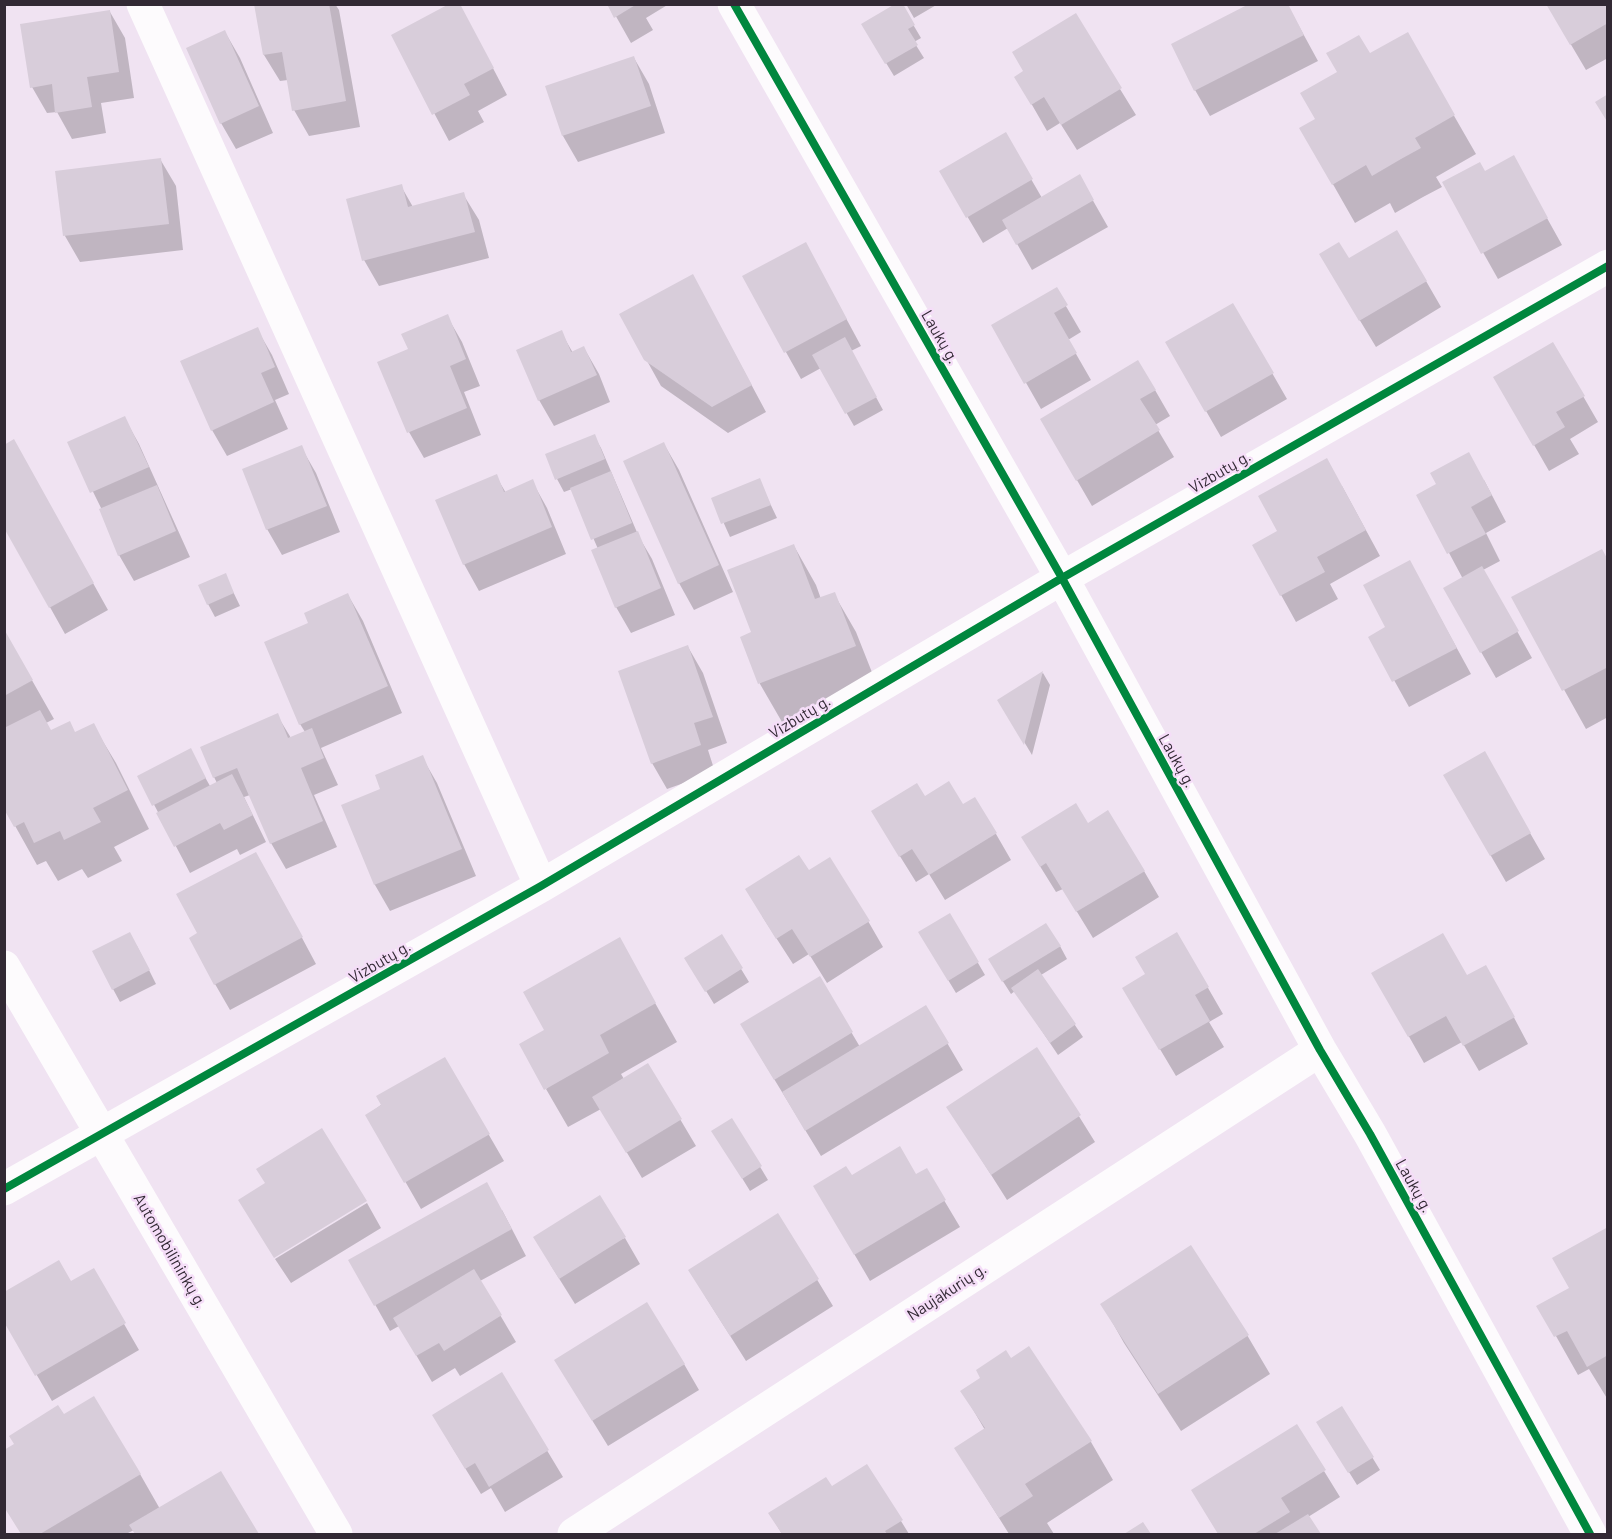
<!DOCTYPE html>
<meta charset="utf-8">
<style>
body{margin:0}
#map{position:relative;width:1612px;height:1539px;overflow:hidden;background:#f0e3f2;font-family:Barlow,sans-serif}
canvas{display:block}
.frame{position:absolute;inset:0;border:6px solid #322934;pointer-events:none}
</style>
<div id="map">
<canvas width="1612" height="1539"></canvas>
<div class="frame"></div>
</div>
<script>
const c = document.querySelector('canvas').getContext('2d');
c.lineJoin = 'round';
function fill(path, color) { c.fillStyle = color; c.fill(path, 'evenodd'); }
const shape = rows => new Path2D(rows.map(r => 'M' + r).join(''));
function trace(path, color, width, dash) { c.strokeStyle = color; c.lineWidth = width; c.lineCap = dash ? 'butt' : 'round'; c.setLineDash(dash || []); c.stroke(path); }
function drawText(font, color, halo, rows, align = 'center') {
  c.font = font + ' Barlow,sans-serif'; c.lineWidth = 5; c.setLineDash([]); c.textBaseline = 'middle'; c.strokeStyle = halo; c.fillStyle = color; for (const [text, x, y, turn = 0] of rows) {
    c.save(); c.translate(x, y); c.rotate((+turn || 0) * Math.PI / 180); c.textAlign = isNaN(turn) ? turn : align; if (halo) c.strokeText(text, 0, 0); c.fillText(text, 0, 0); c.restore();
  }
}
const shadow = shape([
 [255,4,335,4,339,10,360,127,309,136,294,110,288,80,280,81,264,55],
 [609,4,669,4,646,18,653,30,631,43],
 [901,4,921,38,914,42,924,58,894,76,863,25],
 [906,4,938,4,914,18],
 [1547,4,1608,4,1608,58,1586,70],
 [110,12,125,38,134,98,101,103,106,133,72,139,57,112,47,113,32,87],
 [1294,17,1318,61,1210,116,1195,90],
 [472,28,507,95,478,111,484,122,449,141,393,36],
 [225,32,240,58,273,133,236,149,221,123],
 [1407,34,1476,154,1436,177,1442,187,1423,197,1395,213,1390,203,1355,223,1301,128,1317,119,1369,55],
 [634,58,649,84,665,133,578,162,563,136,547,87],
 [1025,71,1120,89,1136,115,1077,150,1060,123,1047,131,1016,77],
 [1005,134,1042,198,1079,176,1108,227,1032,270,1008,228,983,243,941,172],
 [160,159,176,186,183,250,80,262,65,236,57,172],
 [1485,173,1528,184,1562,245,1498,279,1444,183],
 [401,186,413,207,463,194,479,220,489,258,379,286,364,260],
 [1348,260,1426,281,1441,307,1376,347,1336,281],
 [820,270,861,346,851,351,883,410,854,426,821,368,801,379,744,277],
 [1056,289,1081,332,1068,340,1091,380,1041,409,993,325],
 [707,302,766,412,728,433,661,386,621,314],
 [1233,305,1287,399,1221,437,1167,343],
 [447,316,462,342,480,386,464,392,481,435,424,458,409,432,379,363,410,350],
 [257,329,272,355,289,394,275,400,288,429,227,456,212,430],
 [561,332,573,353,584,348,599,374,610,402,554,426,539,400],
 [1553,344,1598,422,1570,439,1579,454,1549,471,1495,377],
 [1155,390,1170,416,1155,425,1174,457,1092,506,1042,420],
 [124,417,139,444,190,557,134,581,119,555,102,510,69,443],
 [594,436,601,448,639,537,652,559,675,615,631,633,616,607,598,549,572,489,564,492,557,479],
 [664,444,679,470,733,592,694,610,679,583],
 [301,447,316,473,340,532,282,555,267,529],
 [29,468,108,610,65,634,4,525],
 [496,476,506,493,532,481,547,508,566,554,479,591,464,564],
 [759,480,777,518,730,537,713,499],
 [1484,480,1506,522,1486,533,1500,561,1483,570,1532,658,1496,678,1445,589,1463,579,1418,495],
 [1342,486,1380,556,1330,584,1338,599,1296,622,1254,546,1279,531],
 [794,546,816,585,821,599,834,594,856,632,877,685,782,722,760,684,742,637,753,633],
 [1608,562,1608,717,1586,729,1513,598],
 [225,575,240,606,215,617,208,604],
 [1424,588,1471,674,1409,707,1370,637,1387,628],
 [348,595,363,621,402,713,321,748,338,785,314,795,337,847,286,869,271,843,250,795,244,797,266,842,240,855,237,849,190,873,139,776,197,763,210,786,217,783,214,777,277,715,291,738,305,732,300,724,310,624],
 [4,631,54,719,46,723,51,732,76,733,93,725,116,763,149,829,114,847,122,861,88,878,82,869,58,881,46,861,37,865,4,806],
 [688,647,703,673,727,743,708,750,715,772,667,789,652,763],
 [1043,673,1050,685,1032,755,999,700],
 [1484,753,1545,859,1506,882,1445,776],
 [422,757,437,783,476,876,390,911,375,885,343,806,382,790],
 [925,798,962,806,996,834,1011,860,945,900,929,874,916,882,888,837],
 [1088,825,1144,871,1159,897,1093,938,1063,889,1056,892,1038,863],
 [271,880,316,964,230,1010,215,984],
 [950,915,985,975,956,993,927,945],
 [762,916,868,921,883,947,827,983,809,954,793,964],
 [1177,934,1223,1014,1209,1022,1224,1047,1176,1076,1139,1014,1147,975],
 [721,936,749,982,714,1004,694,971],
 [137,946,156,984,120,1002,113,989],
 [1060,946,1067,959,1041,975,1083,1037,1058,1055,1015,991,1011,994,997,972],
 [1373,973,1467,977,1501,993,1528,1044,1479,1071,1462,1042,1424,1063],
 [641,978,677,1042,621,1074,624,1079,648,1065,696,1146,642,1178,601,1109,568,1127,546,1089],
 [820,979,860,1047,926,1007,963,1070,821,1156,757,1051],
 [1037,1049,1095,1142,1007,1200,948,1107],
 [445,1059,504,1161,421,1209,367,1115],
 [732,1120,768,1180,750,1191,721,1144],
 [926,1170,960,1227,870,1281,815,1187,851,1177,916,1176],
 [367,1203,381,1228,291,1283,275,1259],
 [502,1210,526,1256,480,1281,516,1342,460,1376,455,1368,432,1382,399,1326,390,1331,350,1260],
 [778,1215,833,1306,746,1361,705,1296],
 [1608,1229,1608,1400,1589,1369,1578,1375,1539,1306,1571,1288],
 [625,1238,640,1264,575,1304,550,1264],
 [93,1270,139,1350,52,1401,4,1319],
 [1102,1304,1247,1335,1270,1374,1181,1431,1124,1343],
 [1029,1348,1091,1442,1113,1480,1047,1523,1054,1534,1009,1534,956,1449,985,1430,962,1391],
 [684,1364,699,1390,608,1446,571,1386],
 [501,1374,563,1477,505,1512,491,1488,481,1494,449,1442],
 [1342,1408,1380,1470,1357,1485,1326,1435],
 [64,1416,140,1474,160,1509,220,1473,257,1534,136,1534,134,1530,126,1534,22,1534,4,1505],
 [1324,1471,1340,1497,1308,1517,1319,1534,1219,1534,1208,1517],
 [832,1489,901,1521,909,1534,782,1534,770,1514]
]);
const building = shape([
 [254,4,329,4,346,101,292,111,282,52,263,55],
 [449,4,460,4,494,68,464,84,470,95,432,115,391,35],
 [607,4,637,4,614,18],
 [895,4,903,4,915,25,908,29,918,45,885,64,861,24],
 [1249,4,1288,4,1304,35,1194,91,1171,44],
 [1546,4,1608,4,1608,23,1570,45],
 [110,10,119,72,87,77,92,107,55,113,52,84,30,88,20,24],
 [1076,13,1122,88,1061,125,1044,97,1031,105,1014,77,1023,71,1012,52],
 [225,30,259,106,220,124,186,48],
 [1408,32,1455,115,1415,138,1421,148,1401,159,1372,176,1366,165,1332,185,1299,128,1315,119,1300,93,1337,72,1326,53,1336,48,1359,35,1370,53],
 [634,56,651,106,562,136,545,86],
 [1608,94,1608,123,1595,102],
 [1006,132,1033,179,966,218,939,171],
 [1514,155,1548,218,1481,254,1442,182,1480,162,1485,171],
 [161,158,169,224,63,236,55,171],
 [1080,174,1094,200,1016,245,1002,220],
 [402,184,408,207,464,192,475,232,362,261,346,199],
 [1397,230,1427,281,1359,321,1319,254,1339,242,1349,258],
 [806,242,847,319,784,353,742,276],
 [693,274,752,385,712,407,644,360,619,314],
 [1057,287,1068,305,1054,313,1077,353,1024,384,991,325],
 [1233,303,1274,373,1205,412,1165,342],
 [448,314,466,359,450,366,467,408,407,433,377,362,408,349,401,334],
 [258,327,275,367,261,373,274,402,211,431,180,361],
 [562,330,571,352,584,346,597,375,538,401,516,350],
 [845,337,877,397,845,414,812,355],
 [1553,342,1585,396,1556,412,1565,427,1533,446,1493,377],
 [1138,360,1156,390,1140,399,1160,430,1076,481,1040,419],
 [125,416,149,467,90,493,67,442],
 [595,434,605,459,555,480,545,454],
 [14,439,94,583,49,608,4,528,4,445],
 [664,442,719,565,678,584,623,461],
 [302,445,327,506,266,530,242,469],
 [1469,452,1492,495,1471,507,1486,534,1447,554,1416,495,1436,484,1430,473],
 [1327,458,1366,530,1317,557,1325,572,1280,596,1252,545,1277,531,1258,496],
 [611,471,632,523,591,540,570,488],
 [497,474,504,492,533,479,552,527,463,565,435,500],
 [760,478,771,505,721,524,711,498],
 [157,485,176,531,118,556,99,509],
 [638,531,661,588,615,608,591,550],
 [794,544,815,599,835,592,856,646,758,684,740,637,751,632,727,570],
 [1602,549,1608,560,1608,667,1562,691,1511,597],
 [1410,560,1457,648,1392,682,1368,637,1385,627,1363,585],
 [1482,566,1519,631,1480,653,1443,588],
 [226,573,234,593,207,605,198,585],
 [348,593,388,686,299,725,264,642,308,623,304,613],
 [4,629,33,680,4,696],
 [688,645,713,717,694,723,701,745,651,764,618,671],
 [1043,671,1024,745,997,700],
 [40,710,51,730,70,721,75,732,94,723,128,790,93,808,101,822,64,840,60,831,34,843,24,822,14,827,4,809,4,728],
 [278,713,288,738,312,728,324,758,301,768,323,821,270,844,237,768,213,778,200,747],
 [191,748,206,778,152,806,137,776],
 [1485,751,1531,833,1490,856,1443,775],
 [423,755,462,849,374,885,341,805,380,789,375,775],
 [232,774,253,815,224,830,220,823,174,847,156,813],
 [949,781,963,804,975,797,997,833,929,875,912,849,899,857,871,811,917,783,925,796],
 [1076,803,1088,823,1108,810,1145,871,1076,912,1046,863,1040,867,1021,837],
 [256,852,303,937,214,985,189,938,197,933,176,894],
 [799,855,809,870,830,857,870,921,810,957,792,929,776,939,745,889],
 [950,913,979,962,948,981,918,932],
 [1046,923,1061,946,1002,982,988,959],
 [130,932,150,970,112,990,92,951],
 [1177,932,1209,987,1195,995,1210,1021,1159,1050,1122,988,1145,974,1135,957],
 [1443,933,1467,975,1486,965,1515,1017,1463,1046,1446,1016,1408,1037,1371,973],
 [722,934,743,968,705,992,684,958],
 [620,937,656,1003,600,1035,609,1053,544,1090,519,1044,544,1030,523,992],
 [1038,969,1076,1024,1050,1043,1011,988],
 [820,976,853,1032,774,1080,740,1024],
 [926,1005,949,1043,805,1131,782,1092],
 [1037,1047,1081,1115,991,1175,946,1107],
 [445,1057,490,1134,404,1183,365,1115,381,1105,376,1096],
 [648,1063,682,1119,626,1153,592,1097],
 [732,1118,762,1166,742,1179,711,1131],
 [322,1128,367,1201,274,1258,238,1200,265,1183,256,1169],
 [900,1146,916,1174,927,1168,946,1200,854,1255,813,1186,846,1166,852,1175],
 [487,1182,512,1229,374,1306,348,1260],
 [600,1195,626,1237,559,1279,533,1237],
 [778,1213,819,1279,730,1336,688,1270],
 [1608,1227,1608,1355,1587,1367,1567,1331,1554,1337,1536,1306,1569,1288,1552,1258],
 [1191,1245,1249,1335,1158,1394,1100,1304],
 [59,1260,71,1281,94,1268,126,1323,35,1376,4,1322,4,1292],
 [474,1269,502,1315,444,1351,439,1343,416,1356,393,1318],
 [647,1302,685,1364,592,1421,554,1360],
 [1029,1346,1092,1441,1025,1484,1033,1496,999,1518,954,1448,985,1428,960,1391,980,1378,976,1370,1006,1350,1011,1358],
 [502,1372,549,1450,489,1487,475,1463,465,1469,432,1415],
 [94,1396,141,1474,40,1534,21,1534,4,1507,4,1450,14,1444,9,1436,58,1405,64,1414],
 [1342,1406,1374,1457,1348,1473,1316,1422],
 [1297,1424,1326,1470,1281,1498,1290,1512,1254,1534,1218,1534,1191,1490],
 [867,1464,903,1520,885,1531,887,1534,782,1534,768,1513,826,1477,832,1486],
 [221,1471,259,1534,135,1534,129,1525],
 [1308,1514,1321,1534,1275,1534],
 [1143,1522,1151,1534,1124,1534]
]);
const minor = shape([
 [143,4,541,886],
 [734,4,1062,578,1320,1050,1370,1134,1590,1534],
 [4,967,336,1534],
 [4,1189,541,886,1062,578,1608,266],
 [574,1534,1320,1050]
]);
const cycleway = shape([
 [734,4,1062,578,1320,1050,1370,1134,1590,1534],
 [4,1189,541,886,1062,578,1608,266]
]);
const streetNames = [
 ["Laukų g.",940,337,60],
 ["Vizbutų g.",1220,472,-30],
 ["Vizbutų g.",800,717,-31],
 ["Laukų g.",1177,761,61],
 ["Vizbutų g.",380,962,-30],
 ["Laukų g.",1414,1186,61],
 ["Automobilininkų g.",170,1251,60],
 ["Naujakurių g.",947,1292,-33]
];
fill(shadow, '#0003');
fill(building, '#d8cdda');
trace(minor, '#fdfbfd', 33);
trace(cycleway, '#00873e', 8);
drawText('16px', '#322934', '#f5ddf8', streetNames);
</script>
